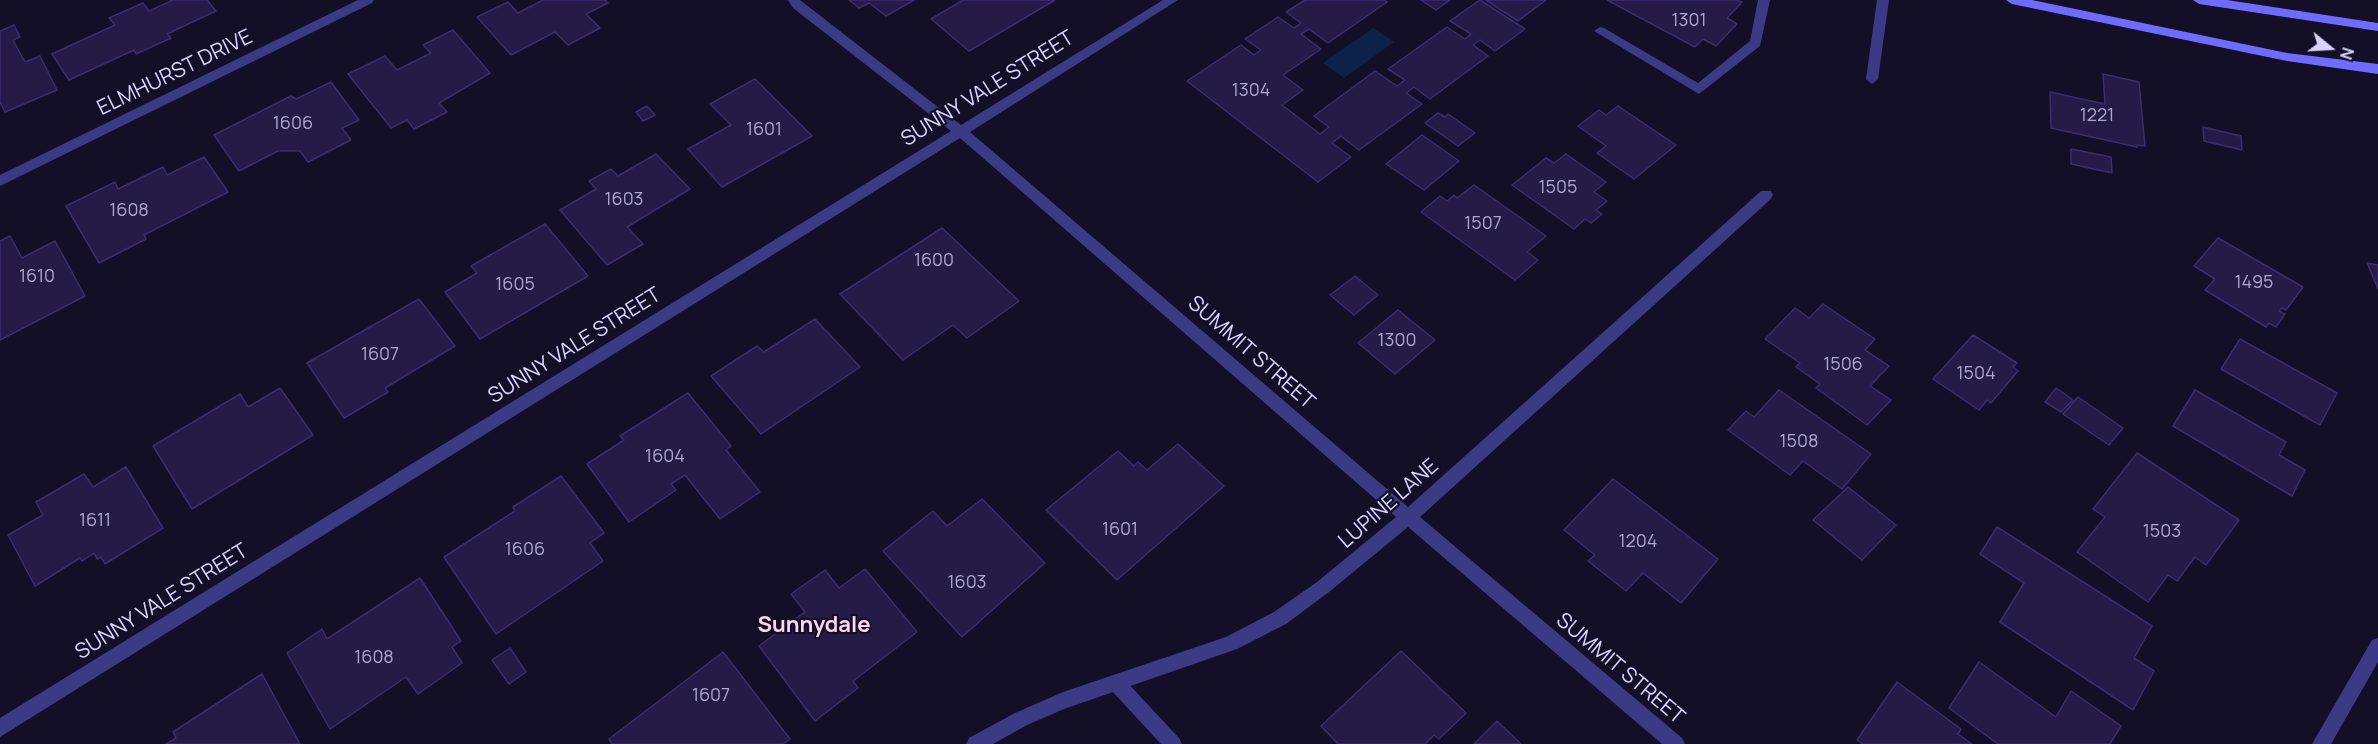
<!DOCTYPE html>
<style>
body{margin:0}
#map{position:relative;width:2378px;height:744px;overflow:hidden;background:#130f26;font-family:Manrope,sans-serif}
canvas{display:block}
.north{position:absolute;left:2300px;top:18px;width:60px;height:60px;-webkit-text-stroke:4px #130f26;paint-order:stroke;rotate:108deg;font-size:16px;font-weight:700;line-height:24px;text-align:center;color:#d9d4ff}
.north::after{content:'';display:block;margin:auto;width:21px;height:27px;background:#d9d4ff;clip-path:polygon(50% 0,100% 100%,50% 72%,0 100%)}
</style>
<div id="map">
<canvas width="2378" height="744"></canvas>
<div class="north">N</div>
</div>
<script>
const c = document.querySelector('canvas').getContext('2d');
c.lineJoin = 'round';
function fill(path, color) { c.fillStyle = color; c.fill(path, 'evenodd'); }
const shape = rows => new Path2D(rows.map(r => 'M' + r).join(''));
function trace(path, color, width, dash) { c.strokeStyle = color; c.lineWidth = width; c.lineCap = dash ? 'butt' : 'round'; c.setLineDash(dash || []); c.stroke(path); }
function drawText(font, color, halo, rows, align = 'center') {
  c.font = font + ' Manrope,sans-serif'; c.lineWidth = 4.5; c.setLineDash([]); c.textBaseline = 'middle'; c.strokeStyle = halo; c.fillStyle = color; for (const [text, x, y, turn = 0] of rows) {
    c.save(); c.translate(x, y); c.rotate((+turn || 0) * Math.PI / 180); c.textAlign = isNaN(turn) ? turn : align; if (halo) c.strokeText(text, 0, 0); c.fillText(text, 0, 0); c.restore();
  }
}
const water = shape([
 [1373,28,1394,42,1344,78,1323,63]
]);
const building = shape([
 [173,0,207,0,216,11,167,34,171,38,136,54,134,50,69,80,52,54,115,25,109,18,143,3,149,11,173,0],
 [543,0,605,0,608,3,586,14,600,28,568,45,555,32,511,55,477,17,508,2,518,13,543,0],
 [849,0,914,0,886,16,869,3,859,8,849,0],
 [963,0,1055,0,969,51,931,19,963,0],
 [1305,0,1384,0,1387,2,1328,43,1309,29,1301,34,1321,49,1283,75,1303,90,1282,105,1320,134,1329,127,1314,116,1375,71,1397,86,1405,80,1388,69,1447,27,1465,39,1471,34,1450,21,1480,0,1525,29,1495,51,1480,40,1473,45,1488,56,1430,99,1414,87,1406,93,1422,104,1359,150,1341,136,1332,143,1351,157,1318,182,1187,81,1241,45,1254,55,1261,50,1245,39,1278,17,1294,28,1301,23,1286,12,1305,0],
 [1421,0,1450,0,1436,10,1421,0],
 [1486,0,1546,0,1518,21,1486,0],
 [1607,0,1737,0,1742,2,1727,18,1737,24,1716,46,1703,39,1695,47,1607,0],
 [14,25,20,37,13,40,25,62,40,56,57,90,5,112,0,102,0,31,14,25],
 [453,30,490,73,439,103,447,112,414,129,407,120,391,128,348,74,385,56,397,70,431,53,423,45,453,30],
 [2103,74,2139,82,2145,146,2137,145,2137,147,2051,128,2050,92,2105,104,2103,74],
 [755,79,812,136,722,187,688,149,731,125,710,104,755,79],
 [331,82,359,120,342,128,351,140,308,162,300,151,278,151,239,171,214,135,291,96,296,99,331,82],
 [647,106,655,115,643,121,636,112,647,106],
 [1618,106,1676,145,1634,179,1597,153,1606,146,1578,126,1599,110,1606,115,1618,106],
 [1438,113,1445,117,1448,114,1475,133,1458,146,1425,123,1438,113],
 [2203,127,2241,136,2242,150,2204,141,2203,127],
 [1422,135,1459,161,1424,190,1386,164,1422,135],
 [2071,149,2111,157,2112,173,2071,164,2071,149],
 [656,154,690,189,627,227,643,244,607,265,560,210,596,189,589,181,611,169,618,176,656,154],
 [1566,154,1606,182,1594,192,1607,201,1596,210,1602,214,1591,223,1585,219,1574,229,1512,185,1546,158,1554,163,1566,154],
 [204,157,228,192,144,235,146,239,99,263,66,206,115,182,118,189,163,167,167,175,204,157],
 [1474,185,1546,236,1527,252,1538,260,1515,280,1421,212,1440,196,1447,201,1454,195,1457,198,1474,185],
 [545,224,588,276,480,339,445,292,477,273,471,266,545,224],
 [942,228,1019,301,967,338,953,325,903,360,840,294,942,228],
 [10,236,22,258,55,241,85,296,0,340,0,241,10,236],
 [2218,238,2303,287,2286,310,2282,308,2279,311,2285,314,2276,327,2269,323,2266,327,2205,290,2215,279,2194,266,2218,238],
 [2367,263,2378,265,2378,289,2367,263],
 [1355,276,1378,295,1354,315,1330,295,1355,276],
 [419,299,455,346,385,388,388,392,344,418,307,363,419,299],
 [1823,304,1875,339,1865,350,1889,366,1870,386,1891,400,1867,425,1816,388,1820,384,1796,367,1800,363,1765,339,1795,308,1809,318,1823,304],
 [1398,310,1435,340,1395,374,1358,343,1398,310],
 [815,319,860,367,761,434,711,376,757,346,764,352,815,319],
 [1973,335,2017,363,2013,367,2018,371,1991,403,1987,400,1979,410,1933,379,1973,335],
 [2240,339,2337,393,2320,425,2221,369,2240,339],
 [280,388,313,435,192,509,153,446,240,394,248,407,280,388],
 [2056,388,2073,400,2061,412,2045,402,2056,388],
 [1779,390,1871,454,1842,489,1803,461,1790,475,1728,430,1746,411,1754,417,1779,390],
 [2195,390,2286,442,2279,455,2305,470,2292,496,2173,426,2195,390],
 [688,393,731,446,726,450,760,492,720,519,685,475,671,484,676,490,629,522,587,464,624,440,620,436,688,393],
 [2078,397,2123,428,2109,445,2063,414,2078,397],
 [1178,444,1224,486,1117,580,1046,510,1118,451,1134,466,1138,462,1147,470,1178,444],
 [2137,453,2239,520,2206,565,2195,557,2177,581,2168,575,2148,602,2077,552,2105,517,2093,509,2137,453],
 [126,467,163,528,105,564,101,557,97,559,94,553,82,561,80,558,35,586,8,535,43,515,36,502,84,474,93,487,126,467],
 [561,476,604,533,590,543,603,561,496,634,444,557,515,511,513,507,561,476],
 [1613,479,1718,559,1681,603,1643,573,1626,591,1588,561,1595,555,1564,530,1613,479],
 [1848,487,1896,525,1862,560,1813,520,1848,487],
 [982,499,1045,563,962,637,883,551,933,511,947,526,982,499],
 [1997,527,2152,626,2134,658,2154,671,2133,710,2000,622,2024,583,1980,554,1997,527],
 [865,569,917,632,853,681,858,688,815,721,759,646,805,612,791,594,825,570,839,588,865,569],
 [420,578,461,641,452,647,462,663,418,694,406,677,330,729,287,653,322,629,327,639,420,578],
 [510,648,526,672,509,684,492,660,510,648],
 [1401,651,1466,713,1439,739,1434,735,1425,744,1338,744,1321,726,1401,651],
 [723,652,790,739,783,744,612,744,609,739,723,652],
 [1979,662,2056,717,2071,691,2121,726,2110,744,1998,744,1949,708,1979,662],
 [262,674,300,744,166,744,176,738,173,732,262,674],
 [1897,682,1961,729,1958,734,1972,744,1863,744,1857,740,1897,682],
 [1497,721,1521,744,1474,744,1497,721]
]);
const lane = shape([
 [1758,0,1770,0,1760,46,1699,94,1594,31,1600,27,1604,28,1698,83,1750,41,1758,0],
 [1877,0,1889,0,1878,79,1872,84,1866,79,1877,0],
 [1117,676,1123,678,1179,738,1182,744,1161,744,1111,690,1108,684,1111,678,1117,676]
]);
const street = shape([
 [358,0,374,0,372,3,0,186,0,175,358,0],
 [788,0,800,0,961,125,1163,0,1178,0,970,132,1408,507,1761,191,1771,191,1773,195,1771,199,1420,517,1682,738,1685,744,1662,744,1408,527,1329,592,1286,624,1237,649,1064,709,1027,725,993,744,966,744,969,738,1015,713,1063,692,1226,637,1274,612,1317,582,1396,517,960,138,0,737,0,718,951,131,793,8,788,0],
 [2378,638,2378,662,2331,744,2312,744,2372,640,2378,638]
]);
const secondary = shape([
 [2006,0,2032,0,2287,53,2378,64,2378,74,2287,61,2012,4,2006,0],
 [2193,0,2227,0,2378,23,2378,31,2199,4,2193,0]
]);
const numberNames = [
 ["1301",1689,21],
 ["1304",1251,91],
 ["1221",2097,116],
 ["1606",293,124],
 ["1601",764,130],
 ["1505",1558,188],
 ["1603",624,200],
 ["1608",129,211],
 ["1507",1483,224],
 ["1600",934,261],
 ["1610",37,277],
 ["1495",2254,283],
 ["1605",515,285],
 ["1300",1397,341],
 ["1607",380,355],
 ["1506",1843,365],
 ["1504",1976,374],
 ["1508",1799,442],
 ["1604",665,457],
 ["1611",95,521],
 ["1601",1120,530],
 ["1503",2162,532],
 ["1204",1638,542],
 ["1606",525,550],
 ["1603",967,583],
 ["1608",374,658],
 ["1607",711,696]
];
const streetNames = [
 ["ELMHURST DRIVE",175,73,-26],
 ["SUNNY VALE STREET",988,89,-32],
 ["SUNNY VALE STREET",575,346,-32],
 ["SUMMIT STREET",1251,353,41],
 ["LUPINE LANE",1389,504,-41],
 ["SUNNY VALE STREET",162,602,-32],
 ["SUMMIT STREET",1620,669,40]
];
const neighbourhoodNames = [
 ["Sunnydale",814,626]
];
fill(water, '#0c2248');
fill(building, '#241b47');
trace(building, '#3b2d73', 1.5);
fill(lane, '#3d3a85');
fill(street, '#3d3a85');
fill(secondary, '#6f6bff');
drawText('18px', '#aca6d1', null, numberNames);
drawText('21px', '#d9d4ff', '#130f26', streetNames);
drawText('bold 22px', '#ffd6f0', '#130f26', neighbourhoodNames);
</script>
